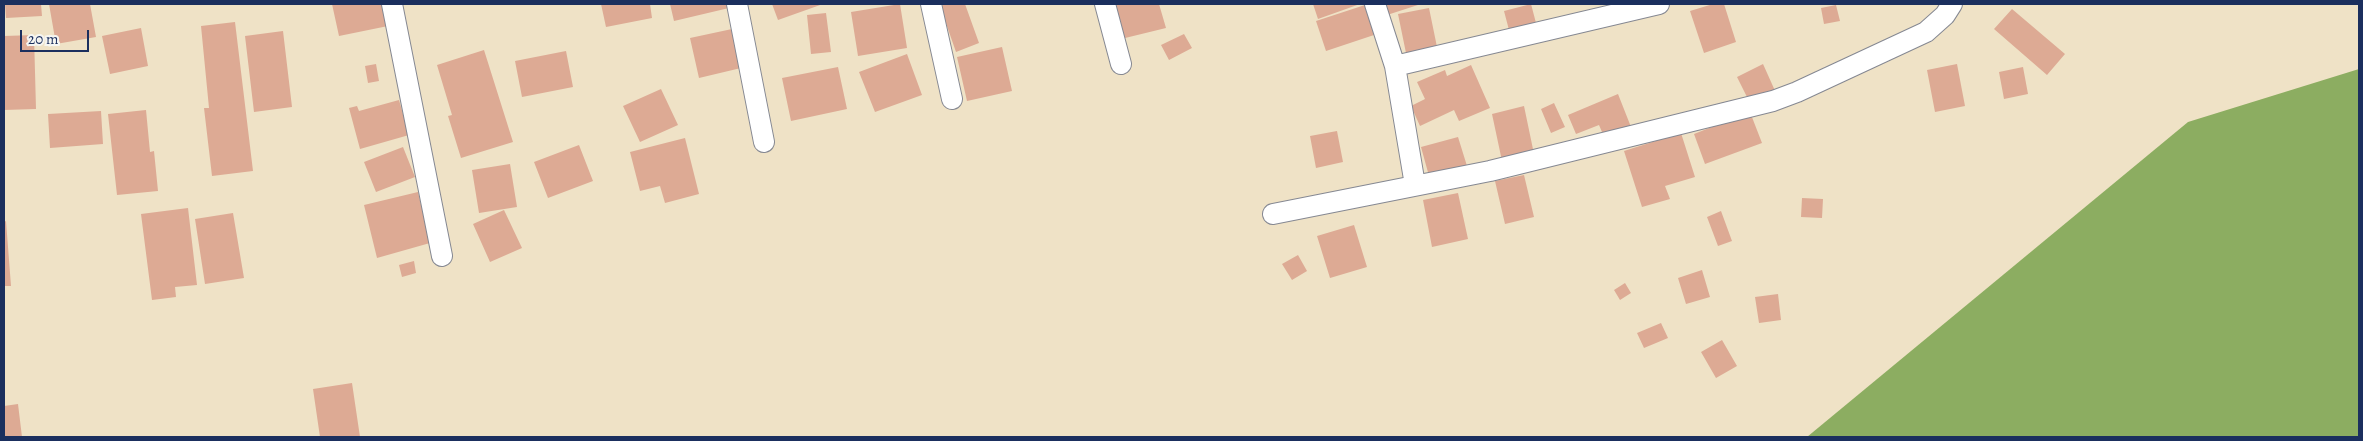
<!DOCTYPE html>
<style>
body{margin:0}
#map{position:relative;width:2363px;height:441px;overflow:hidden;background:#efe2c6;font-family:Alegreya,serif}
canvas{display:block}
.frame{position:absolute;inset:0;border:5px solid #1b2f5e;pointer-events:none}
.scale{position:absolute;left:20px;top:30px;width:69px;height:22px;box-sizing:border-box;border:2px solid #1b2f5e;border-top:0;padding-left:6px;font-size:15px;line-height:18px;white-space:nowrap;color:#1b2f5e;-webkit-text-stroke:4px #f6f6f2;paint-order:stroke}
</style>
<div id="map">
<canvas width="2363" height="441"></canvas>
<div class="frame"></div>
<div class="scale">20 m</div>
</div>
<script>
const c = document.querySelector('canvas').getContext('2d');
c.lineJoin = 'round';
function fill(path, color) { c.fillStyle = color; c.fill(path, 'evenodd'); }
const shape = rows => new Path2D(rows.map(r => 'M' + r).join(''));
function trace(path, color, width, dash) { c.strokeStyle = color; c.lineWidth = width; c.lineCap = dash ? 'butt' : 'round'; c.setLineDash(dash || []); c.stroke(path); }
const forest = shape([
 [2359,69,2359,437,1807,437,2188,122]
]);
const building = shape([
 [5,4,41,4,42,16,6,18],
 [49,4,90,4,96,37,56,44],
 [332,4,383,4,388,26,339,36],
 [601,4,650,4,652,18,606,27],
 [670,4,728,4,729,8,674,21],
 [772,4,823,4,778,20],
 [900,4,907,48,858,56,851,12],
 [947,4,965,4,979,43,956,52,940,6],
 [1112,4,1159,4,1166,28,1121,39],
 [1313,4,1360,4,1318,19],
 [1368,4,1377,34,1326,51,1316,21],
 [1384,4,1421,4,1387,15],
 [1531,4,1536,23,1509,30,1504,11],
 [1713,4,1724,4,1736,42,1704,53,1690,11],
 [1836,5,1840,21,1824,24,1821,8],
 [1429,8,1437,47,1406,53,1398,14],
 [2012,9,2065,54,2047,75,1994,29],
 [826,13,831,52,811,54,807,15],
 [235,22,253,171,212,176,204,108,209,108,201,26],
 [141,28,148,66,110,74,102,36],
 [732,29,741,68,699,78,690,38],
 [283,31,292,107,254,112,245,36],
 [1184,34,1192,48,1169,60,1161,45],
 [34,35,36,109,4,110,4,36],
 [1002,47,1012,91,967,101,957,57],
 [484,50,513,142,461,158,448,116,452,115,437,65],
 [566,51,573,87,522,97,515,61],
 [907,54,922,95,875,112,859,72],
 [376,64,379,81,368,83,365,66],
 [1763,64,1776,93,1751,105,1737,77],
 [1957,64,1965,106,1935,112,1927,70],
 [1471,65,1490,108,1459,121,1454,110,1420,126,1411,106,1425,99,1417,82,1445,70,1447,76],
 [838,67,847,109,791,121,782,78],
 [2023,67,2028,94,2004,99,1999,72],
 [661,89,678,125,640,142,623,106],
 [1618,94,1631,127,1605,139,1599,125,1576,134,1568,115],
 [399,100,409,135,360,149,349,108,357,106,359,111],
 [1554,103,1565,127,1551,133,1541,109],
 [1524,106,1534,154,1502,161,1492,114],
 [146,110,150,152,154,151,158,191,117,195,108,114],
 [101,111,103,144,50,148,48,114],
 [1750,112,1762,143,1705,164,1694,134],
 [1337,131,1343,162,1316,168,1310,136],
 [1681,133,1695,177,1665,186,1670,199,1642,207,1624,151],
 [1458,137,1467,166,1429,176,1421,147],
 [685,138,699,194,665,203,660,186,640,191,630,152],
 [579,145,593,181,548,198,534,162],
 [403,147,415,177,376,192,364,162],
 [510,164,517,207,479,213,472,170],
 [1524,175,1534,217,1505,224,1495,181],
 [418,192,430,243,377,258,364,205],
 [1458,193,1468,239,1432,247,1423,200],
 [1802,198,1823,199,1822,218,1801,217],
 [188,208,197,285,175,287,176,297,152,300,141,214],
 [504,210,522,248,490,262,473,224],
 [1721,211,1732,241,1718,246,1707,217],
 [233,213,244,278,205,284,195,219],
 [6,221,11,286,4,286,4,222],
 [1354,225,1367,267,1330,278,1317,236],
 [1298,255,1307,271,1292,280,1282,264],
 [414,261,416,273,402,277,399,265],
 [1702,270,1710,297,1686,304,1678,278],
 [1625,283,1631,293,1620,300,1614,290],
 [1778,294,1781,320,1759,323,1755,297],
 [1661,323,1668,338,1644,348,1637,333],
 [1722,340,1737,366,1716,378,1701,352],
 [352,383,360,437,320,437,313,389],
 [18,404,22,437,4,437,4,406]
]);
const street = shape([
 [392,4,442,256],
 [737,4,764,142],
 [931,4,952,99],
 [1105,4,1121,64],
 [1375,4,1395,66],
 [1415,185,1395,66,1659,4],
 [1273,214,1490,171,1773,101,1797,92,1926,32,1945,15,1952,4]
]);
fill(forest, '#8cad61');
fill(building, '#ddaa94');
trace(street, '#858892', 22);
trace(street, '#fff', 20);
</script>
